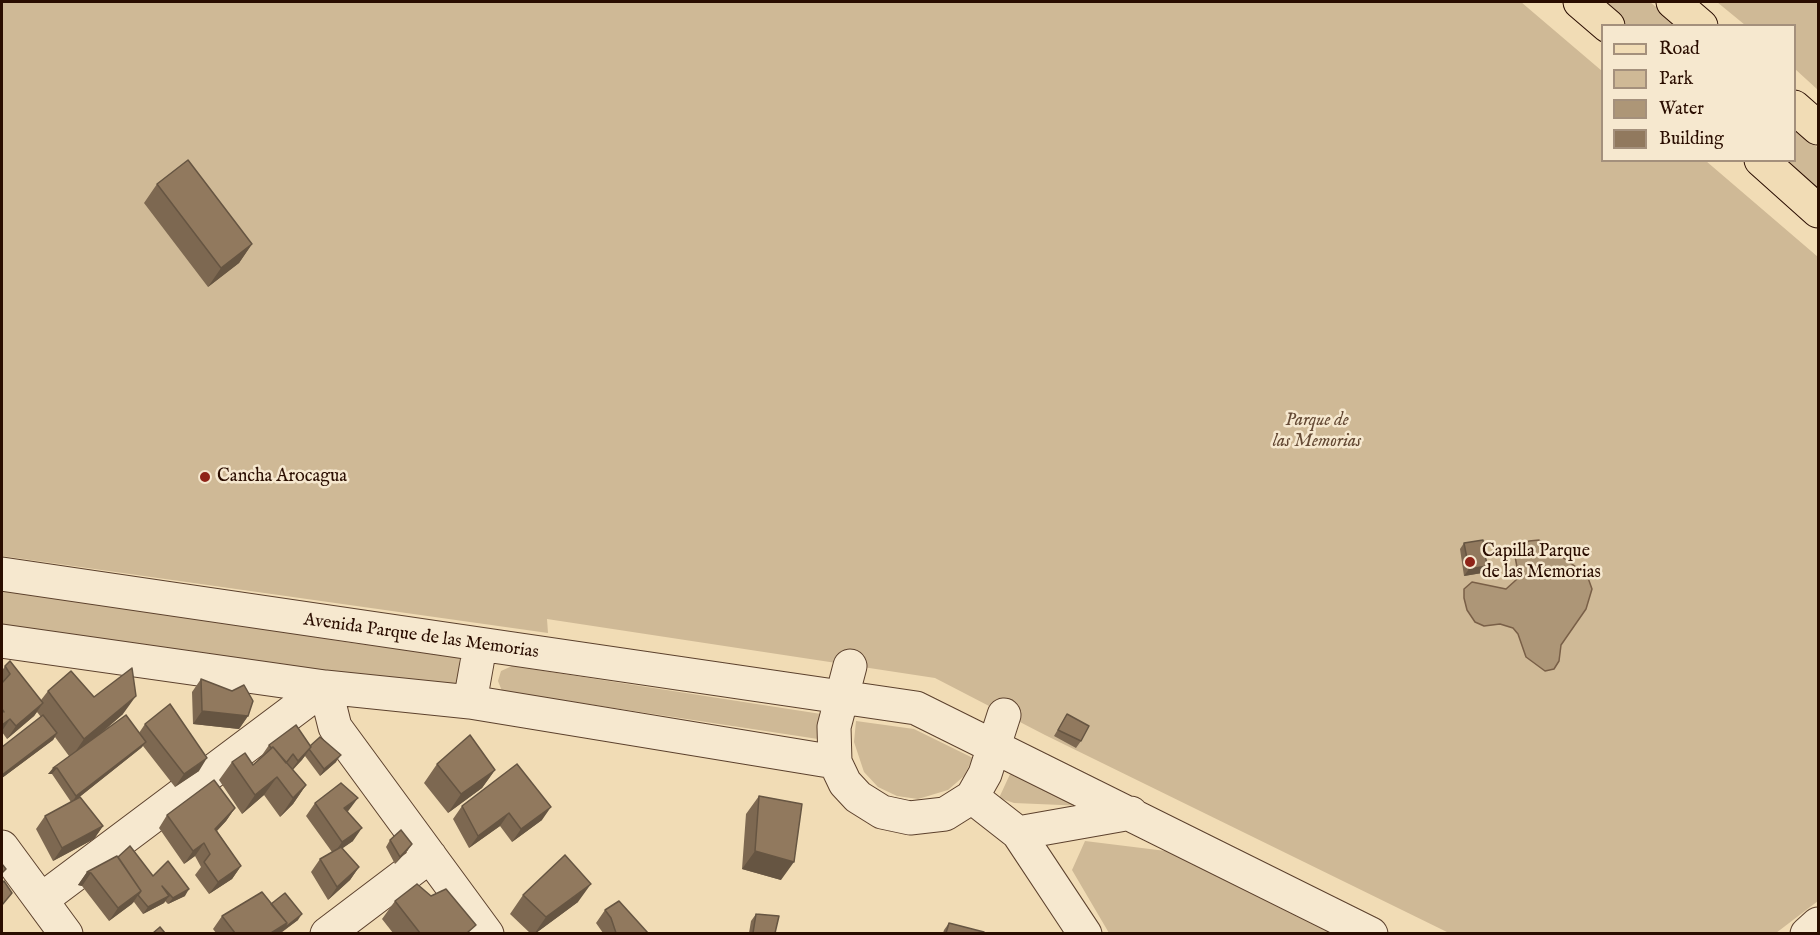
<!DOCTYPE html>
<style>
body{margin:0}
#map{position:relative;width:1820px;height:935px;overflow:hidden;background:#f1dcb5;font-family:"IM FELL English",serif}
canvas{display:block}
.frame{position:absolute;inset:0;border:3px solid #2a0d00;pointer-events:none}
.legend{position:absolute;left:1601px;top:24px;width:195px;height:138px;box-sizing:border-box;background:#f6e8cf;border:2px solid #a4907c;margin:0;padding:8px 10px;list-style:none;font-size:18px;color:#2a0d00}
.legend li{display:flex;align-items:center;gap:12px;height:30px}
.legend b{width:30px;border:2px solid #a4907c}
</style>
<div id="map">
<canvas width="1820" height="935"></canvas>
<div class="frame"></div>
<ul class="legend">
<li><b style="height:8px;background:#f1dcb5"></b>Road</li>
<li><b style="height:16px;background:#cfb996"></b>Park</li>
<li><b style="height:16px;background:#ad9677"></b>Water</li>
<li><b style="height:16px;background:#91795e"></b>Building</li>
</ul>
</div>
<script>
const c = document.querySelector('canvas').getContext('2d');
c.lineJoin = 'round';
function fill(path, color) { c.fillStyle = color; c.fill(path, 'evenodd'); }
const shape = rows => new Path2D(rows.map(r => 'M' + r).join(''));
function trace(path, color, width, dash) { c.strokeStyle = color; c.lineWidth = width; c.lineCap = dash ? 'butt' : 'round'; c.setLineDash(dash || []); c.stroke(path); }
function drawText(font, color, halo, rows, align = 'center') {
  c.font = font + ' "IM FELL English",serif'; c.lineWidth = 5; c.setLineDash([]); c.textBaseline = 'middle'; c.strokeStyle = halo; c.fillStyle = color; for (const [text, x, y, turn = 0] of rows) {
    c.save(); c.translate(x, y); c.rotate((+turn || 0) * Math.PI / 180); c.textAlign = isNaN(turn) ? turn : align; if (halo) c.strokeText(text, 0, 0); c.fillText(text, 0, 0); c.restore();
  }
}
const green = shape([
 [2,2,1521,2,1602,71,1602,160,1706,161,1818,257,1818,901,1776,933,1449,933,1045,735,935,678,547,619,548,633,2,556],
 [1596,2,1650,2,1678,25,1624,25],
 [1717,2,1818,2,1818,90,1795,69,1794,26,1745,25],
 [1795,127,1818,148,1818,194,1780,161,1794,160],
 [2,587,352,643,460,656,457,690,2,628],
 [512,666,821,714,818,739,502,691,498,681,501,671],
 [856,721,914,729,973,758,964,776,948,790,918,799,897,796,878,787,864,772,854,742],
 [1011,772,1085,806,1014,803,999,798],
 [1085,841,1166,851,1337,933,1109,933,1072,870]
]);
const water = shape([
 [1539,540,1587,575,1592,589,1586,609,1561,645,1559,661,1554,669,1545,671,1526,657,1518,634,1513,628,1500,624,1484,626,1475,622,1467,610,1464,598,1464,589,1472,582,1506,589,1516,580,1518,573,1515,556,1517,548,1529,541,1539,540]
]);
const minor = shape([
 [2,574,916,708,1371,934],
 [2,641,325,687,470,702,835,762],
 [850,666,834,727,835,762,845,783,858,797,882,812,910,818,945,814,972,797,985,774,1004,715],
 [470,702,480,646],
 [972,797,1018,833,1085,934],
 [1018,833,1131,813],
 [2,847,66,934],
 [41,900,325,687,335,727,487,934],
 [327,934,430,856],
 [1807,934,1818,924]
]);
const major = shape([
 [1580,2,1608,26],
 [1673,2,1701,26],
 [1794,107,1818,128],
 [1761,160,1818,211]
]);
const wall = shape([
 [157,184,252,244,239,263,208,287,144,203],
 [1464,543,1482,573,1464,576,1460,549],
 [5,666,41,700,48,691,94,697,123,714,104,731,139,733,145,724,199,771,175,787,143,746,141,748,78,798,103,826,94,839,53,861,36,829,45,816,71,802,52,774,48,774,69,756,55,737,53,740,2,778,2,747,41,717,37,712,34,716,7,739,2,732,2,671],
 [201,679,248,716,239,729,193,724,192,692],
 [1067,714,1081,741,1076,748,1054,736],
 [269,745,310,746,336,762,320,776,305,756,293,770,306,785,293,804,280,817,264,795,242,814,219,780,232,762,253,765,260,758],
 [437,764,495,770,482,788,448,813,424,783],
 [517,764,542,820,512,842,500,826,469,848,453,819,462,806],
 [759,796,781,880,742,869,746,814],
 [315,803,349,810,348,811,353,841,342,848,359,867,350,880,328,900,311,872,320,859,332,852,306,816],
 [235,808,226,821,217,831,241,866,232,879,209,894,195,875,201,867,195,856,184,864,159,828,167,815],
 [390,840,408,850,395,864,386,847],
 [87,872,153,876,185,896,168,904,165,901,164,903,143,914,134,902,109,921,82,886,78,885],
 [523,895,578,902,536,933,530,933,510,914],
 [395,901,470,933,393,933,382,919],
 [271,904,298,920,281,933,216,933,213,929,222,916],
 [605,910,648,933,603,933,596,923],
 [756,914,775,933,749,933,751,921],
 [949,923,983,933,943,933,944,930]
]);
const shadedWall = shape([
 [252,244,239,263,208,287,221,268],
 [1487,566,1482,573,1464,576,1469,569],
 [136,696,123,714,71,758,84,739],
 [43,703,34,716,7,739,16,726],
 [202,711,248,716,239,729,193,724],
 [10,719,2,731,2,725],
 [57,733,53,740,2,778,2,775],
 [146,742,141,748,72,803,76,796],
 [311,747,302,760,289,773,298,761],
 [341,755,336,762,320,776,324,769],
 [207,758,199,771,175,787,184,774],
 [53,768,57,768,52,774,48,774],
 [495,770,482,788,448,813,461,794],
 [277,777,264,795,242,814,255,795],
 [306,785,293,804,280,817,293,798],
 [358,798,349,810,335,820,344,808],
 [551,807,542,820,512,842,521,829],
 [235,808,226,821,206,842,215,829],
 [509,813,500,826,469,848,478,836],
 [103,826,94,839,53,861,62,848],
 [362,828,353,841,333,855,342,842],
 [204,843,195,856,184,864,193,851],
 [412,844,408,850,395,864,400,857],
 [755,851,794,862,781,880,742,869],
 [241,866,232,879,209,894,218,882],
 [359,867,350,880,328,900,337,887],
 [87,872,91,873,82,886,78,885],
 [591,884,578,902,536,933,535,933,546,917],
 [189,889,185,896,168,904,173,898],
 [141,891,132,904,109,921,118,908],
 [169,896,164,903,143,914,148,907],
 [302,914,298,920,280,933,283,929],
 [287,923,280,933,271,933]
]);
const building = shape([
 [188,160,252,244,221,268,157,184,188,160],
 [1483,540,1487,566,1469,569,1464,543,1483,540],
 [10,661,43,703,16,726,10,719,2,725,2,710,4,712,2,709,2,683,10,674,5,666,10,661],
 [132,668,136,696,84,739,48,691,71,671,94,697,132,668],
 [201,679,232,691,244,685,253,701,248,716,202,711,201,679],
 [170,704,207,758,184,774,145,724,170,704],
 [1067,714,1089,726,1081,741,1058,730,1067,714],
 [43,715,57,733,2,775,2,747,43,715],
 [126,715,146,742,76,796,57,768,53,768,126,715],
 [296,725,311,747,298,761,293,754,286,763,273,747,271,748,269,745,296,725],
 [470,735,495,770,461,794,437,764,470,735],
 [320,737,341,755,324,769,309,749,311,747,310,746,320,737],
 [273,747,306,785,293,798,277,777,255,795,232,762,245,753,253,765,273,747],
 [517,764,551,807,521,829,509,813,478,836,462,806,517,764],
 [214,780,235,808,215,829,241,866,218,882,204,862,210,854,204,843,193,851,167,815,214,780],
 [341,783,358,798,344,808,362,828,342,842,315,803,341,783],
 [759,796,802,804,794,862,755,851,759,796],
 [80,797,103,826,62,848,45,816,80,797],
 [401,830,412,844,400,857,390,840,401,830],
 [130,846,153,876,168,861,189,889,173,898,162,886,169,896,148,907,138,895,141,891,118,857,130,846],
 [341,847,359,867,337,887,320,859,341,847],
 [565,855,591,884,546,917,523,895,565,855],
 [117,856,141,891,118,908,91,873,87,872,117,856],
 [2,864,6,869,2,873,2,864],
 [4,881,12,893,2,905,2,883,4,881],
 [417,884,431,896,446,889,476,925,467,933,420,933,395,901,417,884],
 [262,892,287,923,271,933,235,933,222,916,262,892],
 [285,893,302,914,283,929,287,923,271,904,285,893],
 [619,901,648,933,616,933,611,918,605,910,619,901],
 [756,914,779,916,775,933,753,933,756,914],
 [949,923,984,932,983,933,946,933,949,923],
 [160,927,165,933,153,933,160,927]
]);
const markers = [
 [205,477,6,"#8f2418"],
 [1470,562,6,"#8f2418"]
];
const parkNames = [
 ["Parque de",1317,421],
 ["las Memorias",1317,442]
];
const poiNames = [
 ["Cancha Arocagua",217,477],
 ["Capilla Parque",1482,552],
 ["de las Memorias",1482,573]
];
const streetNames = [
 ["Avenida Parque de las Memorias",421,637,8]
];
fill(green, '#cfb996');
fill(water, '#ad9677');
trace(water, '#795f47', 1.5);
trace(minor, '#5c412d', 35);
trace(major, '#2a0d00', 35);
trace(minor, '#f6e8cf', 33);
trace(major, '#f1dcb5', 33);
fill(wall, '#7d6851');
fill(shadedWall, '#665542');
fill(building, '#91795e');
trace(building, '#665542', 1.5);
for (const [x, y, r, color] of markers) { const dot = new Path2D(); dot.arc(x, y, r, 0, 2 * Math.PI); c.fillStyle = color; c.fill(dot); trace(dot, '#f6e8cf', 2); }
drawText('italic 18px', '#644934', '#f6e8cf', parkNames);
drawText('18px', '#2a0d00', '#f6e8cf', poiNames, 'left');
drawText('18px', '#2a0d00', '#f6e8cf', streetNames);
</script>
